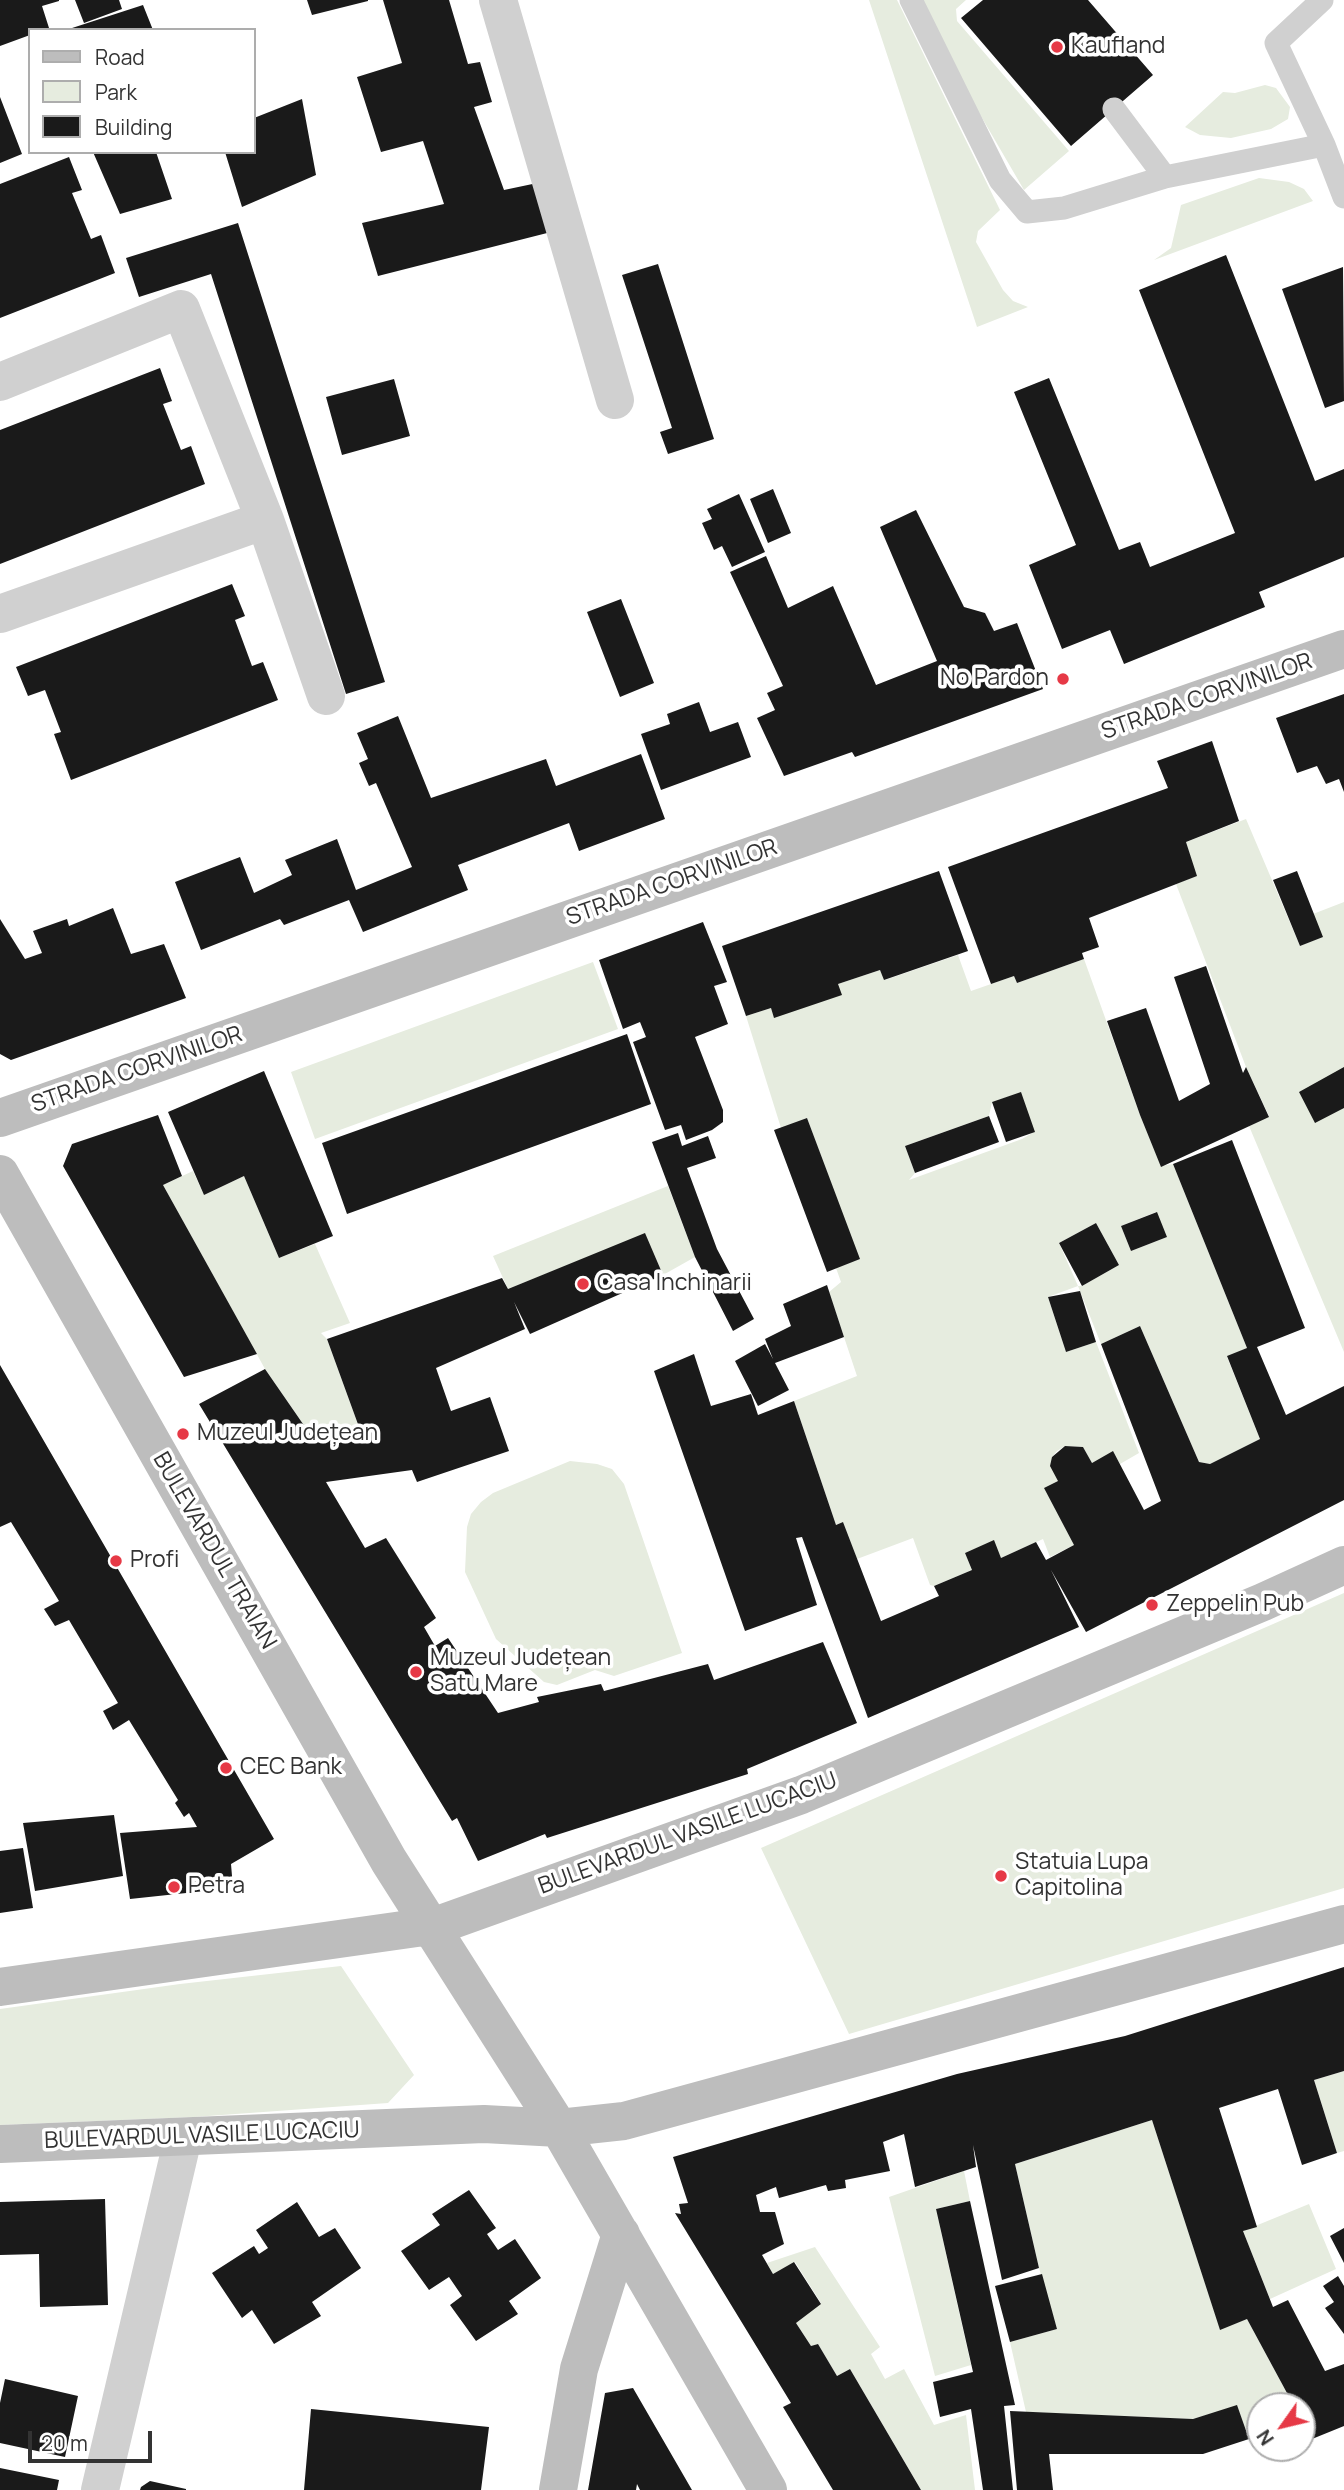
<!DOCTYPE html>
<meta charset="utf-8">
<style>
body{margin:0}
#map{position:relative;width:1344px;height:2490px;overflow:hidden;background:#fff;font-family:Manrope,sans-serif}
canvas{display:block}
.legend{position:absolute;left:28px;top:28px;width:228px;height:126px;box-sizing:border-box;background:#fff;border:2px solid #adadad;margin:0;padding:9px 12px;list-style:none;font-size:21px;color:#333}
.legend li{display:flex;align-items:center;gap:14px;height:35px}
.legend b{width:35px;border:2px solid #adadad}
.north{position:absolute;left:1246px;top:2392px;width:70px;height:70px;box-sizing:border-box;background:#fff;border:2px solid #adadad;border-radius:50%;rotate:236deg;font-size:19px;font-weight:700;line-height:28px;text-align:center;color:#333}
.north::after{content:'';display:block;margin:auto;width:24px;height:32px;background:#e63946;clip-path:polygon(50% 0,100% 100%,50% 72%,0 100%)}
.scale{position:absolute;left:28px;top:2431px;width:124px;height:32px;box-sizing:border-box;border:4px solid #333;border-top:0;padding-left:9px;font-size:21px;line-height:24px;white-space:nowrap;color:#333;-webkit-text-stroke:5px #fff;paint-order:stroke}
</style>
<div id="map">
<canvas width="1344" height="2490"></canvas>
<ul class="legend">
<li><b style="height:9px;background:#bdbdbd"></b>Road</li>
<li><b style="height:19px;background:#e6ecdf"></b>Park</li>
<li><b style="height:19px;background:#1a1a1a"></b>Building</li>
</ul>
<div class="north">N</div>
<div class="scale">20 m</div>
</div>
<script>
const c = document.querySelector('canvas').getContext('2d');
c.lineJoin = 'round';
function fill(path, color) { c.fillStyle = color; c.fill(path, 'evenodd'); }
const shape = rows => new Path2D(rows.map(r => 'M' + r).join(''));
function trace(path, color, width, dash) { c.strokeStyle = color; c.lineWidth = width; c.lineCap = dash ? 'butt' : 'round'; c.setLineDash(dash || []); c.stroke(path); }
function drawText(font, color, halo, rows, align = 'center') {
  c.font = font + ' Manrope,sans-serif'; c.lineWidth = 7; c.setLineDash([]); c.textBaseline = 'middle'; c.strokeStyle = halo; c.fillStyle = color; for (const [text, x, y, turn = 0] of rows) {
    c.save(); c.translate(x, y); c.rotate((+turn || 0) * Math.PI / 180); c.textAlign = isNaN(turn) ? turn : align; if (halo) c.strokeText(text, 0, 0); c.fillText(text, 0, 0); c.restore();
  }
}
const green = shape([
 [869,0,897,0,898,2,1000,210,978,231,976,242,1003,290,1013,301,1028,307,977,327],
 [921,0,966,0,956,9,957,21,1069,151,1024,190,950,63],
 [1265,85,1276,88,1290,107,1288,119,1271,129,1231,138,1200,135,1185,127,1223,92,1235,93],
 [1259,178,1289,182,1304,189,1313,201,1154,260,1171,248,1181,205],
 [1246,819,1300,946,1322,937,1313,914,1344,902,1344,1352,1249,1126,1269,1116,1246,1067,1176,884,1196,876,1186,842],
 [958,955,971,991,1014,976,1017,983,1084,959,1140,1115,1161,1166,1173,1164,1247,1348,1227,1357,1260,1439,1210,1464,1199,1462,1140,1326,1101,1344,1078,1286,1048,1297,1066,1352,1096,1342,1139,1453,1120,1464,1113,1452,1092,1463,1083,1447,1065,1446,1057,1451,1052,1457,1058,1481,1045,1488,1074,1545,1050,1557,1043,1539,1001,1558,993,1541,965,1553,972,1570,934,1586,930,1585,913,1538,857,1559,843,1522,836,1525,794,1401,857,1376,829,1292,841,1282,836,1268,859,1259,807,1118,781,1128,746,1016,771,1008,774,1017,838,984,880,970,885,980],
 [1020,1093,1034,1132,1022,1139,909,1180,915,1173,905,1146,989,1116,992,1102],
 [1156,1212,1167,1237,1131,1251,1121,1226],
 [1096,1223,1119,1265,1082,1286,1078,1286,1059,1243],
 [593,962,618,1029,315,1139,291,1072],
 [193,1171,204,1195,244,1176,279,1258,315,1244,350,1323,321,1333,327,1339,359,1427,312,1437,265,1369,163,1185],
 [668,1186,695,1257,663,1275,645,1234,508,1289,493,1256],
 [570,1461,597,1464,612,1469,624,1484,682,1653,614,1676,595,1670,557,1685,544,1682,496,1639,465,1572,467,1527,471,1514,481,1502,493,1493],
 [1344,1593,1344,1888,849,2034,761,1848],
 [341,1966,414,2075,388,2103,194,2117,0,2125,0,2009,180,1984],
 [1344,2071,1344,2151,1337,2153,1314,2080],
 [1152,2120,1220,2329,1247,2319,1294,2406,1260,2406,1260,2429,1247,2433,1237,2406,1193,2419,1026,2412,1010,2342,1057,2329,1039,2268,1015,2164],
 [964,2171,970,2201,936,2209,971,2365,935,2376,889,2197],
 [1309,2204,1336,2269,1270,2299,1243,2231],
 [815,2247,880,2347,871,2354,885,2379,904,2369,934,2425,966,2415,975,2490,921,2490,850,2369,837,2376,818,2344,811,2346,796,2323,821,2303,795,2262,773,2274,767,2263]
]);
const building = shape([
 [0,0,59,0,59,1,42,6,49,28,30,30,30,35,0,46],
 [75,0,119,0,122,9,84,23],
 [307,0,368,0,368,1,312,15],
 [383,0,449,0,468,64,480,62,492,102,474,107,504,190,542,182,555,231,378,276,362,223,444,204,423,141,381,152,357,77,402,63],
 [983,0,1088,0,1153,75,1071,146,961,18],
 [143,5,153,30,69,30,69,29],
 [0,97,22,154,0,163],
 [302,99,316,175,242,207,225,152,254,152,254,118],
 [93,152,156,152,172,199,120,214],
 [69,157,82,190,72,193,91,239,101,235,115,273,0,318,0,184],
 [238,223,385,682,346,694,211,274,139,297,126,258],
 [1226,255,1315,481,1344,469,1344,557,1259,592,1265,607,1124,664,1110,630,1062,649,1029,565,1076,545,1014,392,1049,378,1119,550,1140,542,1150,567,1235,533,1139,290],
 [658,264,714,439,668,454,660,432,672,428,622,275],
 [1343,267,1344,401,1325,408,1282,289],
 [160,368,172,401,163,404,181,450,191,446,205,484,0,564,0,430],
 [394,379,410,436,342,455,326,397],
 [773,489,791,533,768,543,750,499],
 [739,494,765,552,732,567,722,546,714,550,702,523,712,519,707,509],
 [916,510,964,607,985,613,994,631,1017,623,1043,689,855,757,852,752,784,776,757,718,775,710,767,693,783,686,730,572,766,556,788,608,833,586,876,685,937,661,880,527],
 [232,584,245,616,235,620,252,666,263,662,278,700,71,780,54,734,61,732,45,690,28,696,16,667],
 [621,599,654,683,620,697,587,612],
 [1344,694,1344,792,1339,779,1326,784,1317,766,1297,773,1276,718],
 [699,702,710,732,738,722,751,757,661,790,641,734,670,724,667,714],
 [398,716,431,798,546,759,556,786,641,754,665,819,579,851,569,823,458,865,468,890,363,932,349,900,284,925,280,919,201,950,175,882,240,857,254,893,292,875,285,860,337,839,356,890,412,867,376,783,369,786,359,763,368,759,357,733],
 [1212,741,1239,821,1186,842,1197,876,1089,918,1099,947,1082,953,1084,959,1017,983,1014,976,991,984,948,867,1168,788,1157,761],
 [939,871,968,951,884,980,880,970,838,984,842,995,774,1018,771,1008,746,1016,722,946],
 [1297,871,1323,937,1300,946,1273,880],
 [113,908,131,954,164,944,186,998,11,1060,0,1054,0,919,25,959,42,953,33,931,67,919,69,926],
 [703,922,727,982,714,986,728,1024,695,1037,723,1110,723,1122,712,1130,686,1140,681,1125,665,1130,633,1042,646,1037,640,1022,623,1029,599,960],
 [1206,966,1243,1073,1246,1067,1269,1117,1161,1167,1140,1115,1107,1021,1146,1008,1179,1101,1210,1084,1174,977],
 [627,1034,651,1104,347,1214,322,1143],
 [1344,1067,1344,1108,1315,1123,1299,1092],
 [264,1071,333,1236,279,1258,244,1176,204,1195,168,1112],
 [1021,1092,1035,1132,1006,1142,992,1102],
 [158,1115,182,1176,163,1185,257,1354,184,1377,63,1166,72,1144],
 [989,1116,999,1142,915,1173,905,1146],
 [807,1118,860,1259,827,1272,774,1130],
 [678,1133,682,1146,708,1136,716,1158,687,1168,717,1249,754,1319,733,1331,695,1257,652,1142],
 [1232,1140,1305,1328,1257,1347,1286,1415,1344,1386,1344,1500,1086,1632,1051,1570,1079,1627,868,1718,802,1537,796,1538,817,1605,745,1631,654,1371,694,1354,711,1406,751,1394,758,1415,794,1401,836,1525,843,1522,881,1621,939,1596,934,1586,972,1570,965,1553,994,1540,1001,1558,1036,1542,1046,1560,1074,1545,1044,1488,1058,1481,1050,1466,1052,1457,1065,1446,1083,1447,1092,1463,1113,1451,1144,1510,1161,1501,1101,1344,1140,1326,1199,1462,1210,1464,1260,1439,1227,1356,1247,1348,1173,1164],
 [1157,1212,1167,1237,1131,1251,1121,1226],
 [1096,1223,1119,1265,1082,1286,1059,1243],
 [645,1233,663,1275,530,1334,514,1302,525,1329,436,1368,451,1411,490,1397,509,1451,417,1482,412,1470,326,1482,365,1548,386,1538,436,1618,424,1627,435,1646,448,1638,498,1713,539,1702,537,1697,601,1684,604,1691,708,1664,714,1680,823,1642,857,1723,747,1769,748,1774,547,1838,545,1834,478,1861,457,1818,452,1821,199,1404,265,1369,312,1437,359,1427,327,1339,502,1278,508,1289],
 [827,1285,844,1337,775,1363,789,1390,758,1406,735,1361,765,1344,773,1359,765,1339,791,1326,783,1304],
 [1080,1291,1096,1342,1066,1352,1048,1297],
 [0,1365,274,1839,231,1864,233,1888,130,1899,120,1833,197,1827,189,1813,184,1817,175,1803,178,1800,129,1720,113,1730,103,1711,118,1703,69,1620,55,1626,44,1609,59,1601,11,1522,0,1527],
 [114,1815,123,1876,35,1891,23,1823],
 [23,1848,33,1908,0,1913,0,1851],
 [1344,1967,1344,2071,1314,2080,1337,2153,1302,2165,1278,2089,1219,2108,1257,2227,1243,2231,1273,2307,1288,2300,1325,2371,1344,2364,1344,2426,1312,2439,1302,2420,1302,2406,1294,2406,1247,2319,1220,2330,1152,2120,1015,2164,1039,2268,1002,2280,973,2145,976,2167,915,2187,904,2134,883,2142,890,2171,845,2180,846,2188,828,2191,826,2185,779,2198,776,2187,756,2195,760,2212,775,2212,784,2244,762,2255,773,2274,794,2262,821,2304,796,2323,811,2346,818,2344,837,2376,850,2369,921,2490,833,2490,783,2407,791,2403,675,2213,681,2214,679,2204,688,2203,673,2157,957,2074,1125,2036],
 [469,2190,496,2228,487,2234,498,2250,515,2239,541,2278,509,2301,518,2314,476,2341,450,2305,462,2296,449,2277,429,2290,401,2251,440,2225,432,2214],
 [105,2199,108,2305,40,2307,39,2254,0,2255,0,2202],
 [970,2201,1015,2405,1004,2406,1013,2490,983,2490,971,2409,940,2417,933,2382,973,2372,936,2209],
 [297,2202,319,2237,335,2228,361,2268,312,2302,321,2316,274,2344,252,2310,242,2318,212,2273,254,2246,259,2254,268,2248,256,2230],
 [1344,2228,1344,2263,1330,2236],
 [1042,2274,1057,2329,1010,2342,995,2286],
 [1338,2276,1344,2286,1344,2334,1325,2308,1334,2302,1323,2286],
 [5,2379,78,2396,65,2457,0,2443,0,2403],
 [633,2388,692,2490,640,2490,637,2484,636,2490,588,2490,605,2393],
 [1237,2405,1249,2439,1203,2454,1049,2454,1053,2490,1017,2490,1010,2411,1193,2419],
 [311,2409,489,2427,481,2490,304,2490],
 [0,2468,59,2480,57,2490,0,2490],
 [150,2481,186,2489,186,2490,140,2490,141,2487]
]);
const lane = shape([
 [911,0,1000,180,1027,212,1064,208,1165,177],
 [1322,0,1276,43,1324,145,1344,197],
 [1114,109,1165,177,1324,145]
]);
const street = shape([
 [498,0,615,400],
 [0,382,181,309,265,520,326,696],
 [0,614,265,520],
 [100,2490,183,2138]
]);
const secondary = shape([
 [0,1118,1344,649],
 [0,1174,389,1861,559,2128,768,2490],
 [0,1987,438,1925,801,1795,1263,1602,1344,1565],
 [0,2144,484,2124,559,2128,624,2121,1344,1924],
 [558,2490,579,2369,621,2234]
]);
const markers = [
 [1057,47,7,"#e63946"],
 [1063,679,7,"#e63946"],
 [583,1284,7,"#e63946"],
 [183,1434,7,"#e63946"],
 [116,1561,7,"#e63946"],
 [1152,1605,7,"#e63946"],
 [416,1672,7,"#e63946"],
 [226,1768,7,"#e63946"],
 [1001,1876,7,"#e63946"],
 [174,1887,7,"#e63946"]
];
const poiNames = [
 ["Kaufland",1071,47],
 ["No Pardon",1049,679,"right"],
 ["Casa Inchinarii",597,1284],
 ["Muzeul Județean",197,1434],
 ["Profi",130,1561],
 ["Zeppelin Pub",1166,1605],
 ["Muzeul Județean",430,1659],
 ["Satu Mare",430,1685],
 ["CEC Bank",240,1768],
 ["Statuia Lupa",1015,1863],
 ["Capitolina",1015,1889],
 ["Petra",188,1887]
];
const streetNames = [
 ["STRADA CORVINILOR",1207,697,-19],
 ["STRADA CORVINILOR",672,883,-19],
 ["STRADA CORVINILOR",137,1070,-19],
 ["BULEVARDUL TRAIAN",214,1551,60],
 ["BULEVARDUL VASILE LUCACIU",688,1834,-20],
 ["BULEVARDUL VASILE LUCACIU",202,2136,-2]
];
fill(green, '#e6ecdf');
fill(building, '#1a1a1a');
trace(lane, '#d0d0d0', 23);
trace(street, '#d0d0d0', 38);
trace(secondary, '#bdbdbd', 38);
for (const [x, y, r, color] of markers) { const dot = new Path2D(); dot.arc(x, y, r, 0, 2 * Math.PI); c.fillStyle = color; c.fill(dot); trace(dot, '#fff', 2.5); }
drawText('23px', '#333', '#fff', poiNames, 'left');
drawText('23px', '#333', '#fff', streetNames);
</script>
